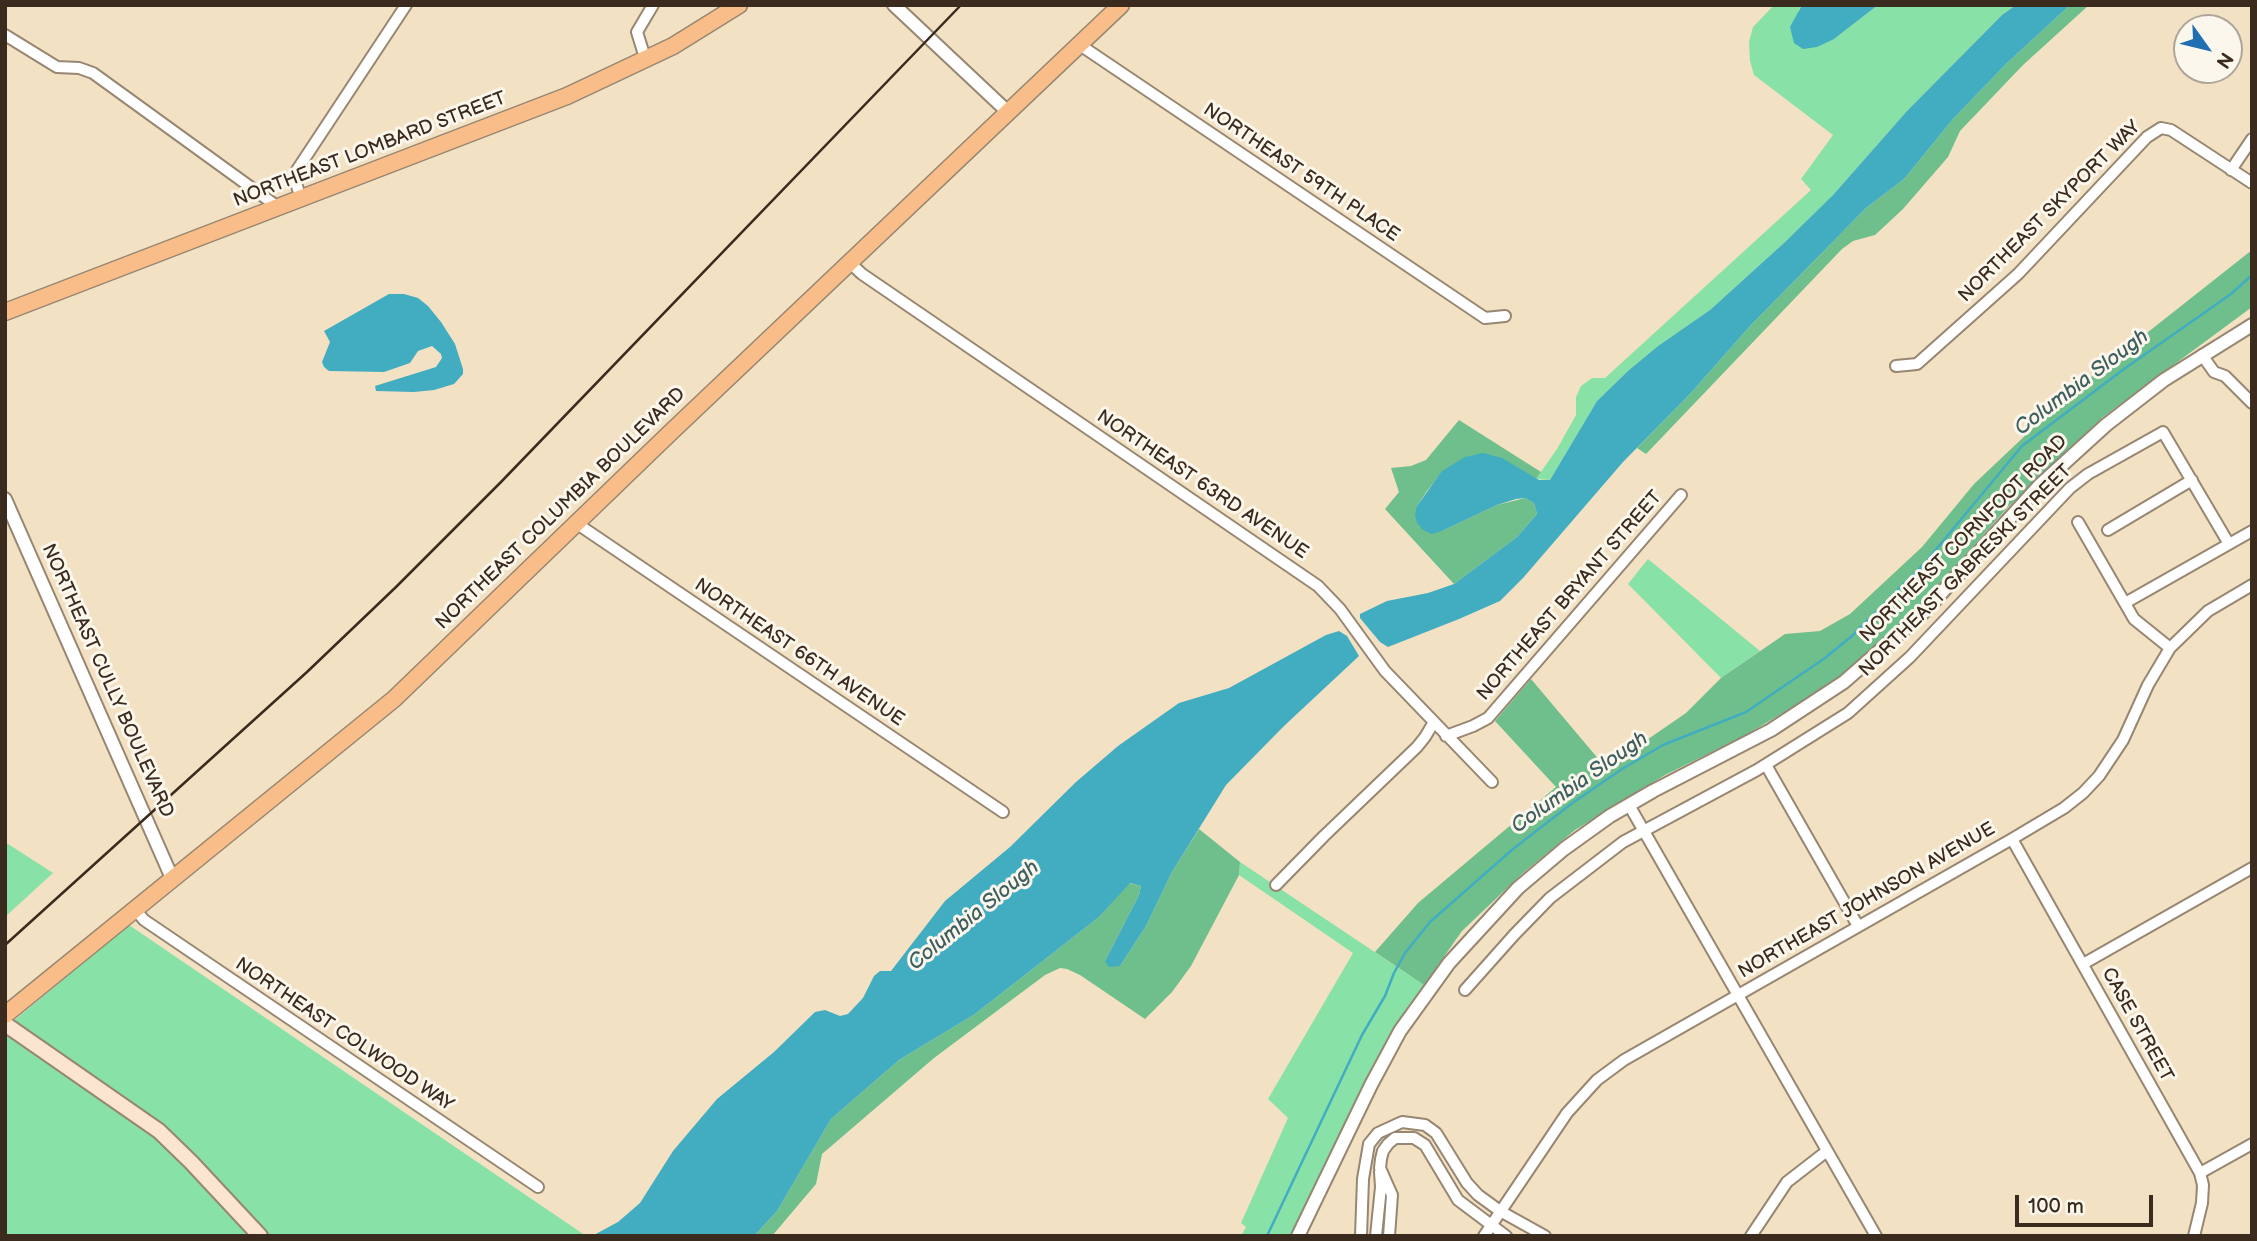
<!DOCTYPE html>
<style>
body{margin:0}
#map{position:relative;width:2257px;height:1241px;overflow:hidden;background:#f3e1c4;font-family:"Balsamiq Sans",sans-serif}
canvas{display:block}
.frame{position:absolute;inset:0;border:7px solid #3b2a1e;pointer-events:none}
.north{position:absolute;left:2173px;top:14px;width:70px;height:70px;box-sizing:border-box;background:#fbf7ec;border:2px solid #aea59a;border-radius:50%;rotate:124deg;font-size:19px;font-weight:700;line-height:28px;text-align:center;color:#3b2a1e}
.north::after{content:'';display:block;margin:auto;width:24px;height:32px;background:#1f6fb2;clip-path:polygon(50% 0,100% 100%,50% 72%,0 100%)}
.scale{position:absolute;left:2015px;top:1195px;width:138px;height:32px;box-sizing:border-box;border:4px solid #3b2a1e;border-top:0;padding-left:9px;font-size:21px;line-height:24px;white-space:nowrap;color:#3b2a1e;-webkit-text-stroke:5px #fbf7ec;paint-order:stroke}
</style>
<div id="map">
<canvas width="2257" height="1241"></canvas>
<div class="frame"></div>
<div class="north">N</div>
<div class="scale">100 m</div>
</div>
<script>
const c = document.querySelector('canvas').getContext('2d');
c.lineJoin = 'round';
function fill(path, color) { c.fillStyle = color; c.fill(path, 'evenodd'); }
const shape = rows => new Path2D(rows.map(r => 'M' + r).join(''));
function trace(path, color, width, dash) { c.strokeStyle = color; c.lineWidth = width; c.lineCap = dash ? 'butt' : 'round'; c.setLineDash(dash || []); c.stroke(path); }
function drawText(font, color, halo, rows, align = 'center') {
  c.font = font + ' "Balsamiq Sans",sans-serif'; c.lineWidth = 6; c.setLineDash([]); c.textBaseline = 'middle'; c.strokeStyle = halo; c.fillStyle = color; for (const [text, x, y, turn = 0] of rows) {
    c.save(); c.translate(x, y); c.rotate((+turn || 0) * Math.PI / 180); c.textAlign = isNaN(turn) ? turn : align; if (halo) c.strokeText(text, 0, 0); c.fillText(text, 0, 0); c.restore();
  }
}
const green = shape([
 [1802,5,1798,11,1834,39,1878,5,2016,5,2002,15,1907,111,1833,195,1785,242,1710,310,1658,346,1629,370,1597,401,1550,480,1536,479,1557,449,1576,415,1576,397,1581,386,1592,378,1605,378,1811,190,1801,179,1833,135,1754,75,1750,61,1749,42,1753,27,1774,5],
 [1648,559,1760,651,1721,678,1628,584],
 [5,842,53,873,5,917],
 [1240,862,1424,985,1373,1065,1290,1236,1241,1236,1246,1227,1241,1223,1288,1118,1268,1099,1353,953,1239,875],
 [129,925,586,1236,5,1236,5,1028]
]);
const forest = shape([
 [2070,5,2089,5,2023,65,1960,131,1948,157,1903,209,1875,235,1853,241,1842,249,1646,454,1637,448,1690,394,1750,326,1866,208,1904,179,1953,119,2006,64],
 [2252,250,2252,307,2103,417,2008,507,1939,585,1884,641,1825,688,1744,736,1665,775,1575,830,1523,873,1462,931,1424,985,1375,952,1418,903,1556,787,1495,721,1531,679,1606,768,1686,713,1721,678,1785,634,1820,631,1850,614,1922,547,1974,484,2067,396],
 [1459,420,1541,472,1536,479,1524,472,1443,471,1427,491,1417,506,1442,531,1497,505,1525,498,1534,503,1537,514,1517,537,1454,584,1385,509,1399,492,1391,468,1411,466,1426,460],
 [1199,829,1240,862,1239,875,1191,966,1172,992,1145,1019,1080,975,1067,969,1060,968,1045,975,934,1058,822,1154,816,1184,772,1236,754,1236,777,1211,831,1119,899,1060,975,1014,1099,917,1129,883,1141,886,1139,895,1105,961,1120,966,1146,926,1172,872]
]);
const water = shape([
 [1802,5,1878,5,1834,39,1817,47,1803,49,1794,43,1790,27],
 [2016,5,2070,5,2006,64,1953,119,1904,179,1866,208,1750,326,1690,394,1623,462,1523,578,1500,601,1459,619,1388,647,1380,642,1360,618,1360,614,1387,601,1428,593,1454,584,1517,537,1537,514,1534,503,1525,498,1516,499,1497,505,1442,531,1432,534,1423,530,1417,523,1415,515,1417,506,1442,471,1465,457,1483,453,1502,458,1539,480,1550,480,1597,401,1629,370,1658,346,1710,310,1785,242,1833,195,1907,111,2002,15],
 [389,294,404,294,418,298,428,306,441,322,455,344,463,369,463,374,454,384,434,390,414,392,376,391,375,386,436,367,442,358,441,354,432,346,418,351,410,363,384,372,329,371,324,367,322,362,330,342,324,331],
 [1339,631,1347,636,1359,656,1284,726,1226,785,1172,872,1146,926,1120,966,1109,967,1105,961,1139,895,1141,886,1130,883,1099,917,975,1014,899,1060,831,1119,777,1211,754,1236,592,1236,618,1222,640,1203,673,1151,717,1099,774,1052,815,1012,825,1010,840,1016,848,1014,863,998,874,976,880,971,891,971,945,901,1010,847,1076,782,1118,746,1179,703,1229,688,1326,635]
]);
const stream = shape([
 [1267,1236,1362,1035,1385,996,1394,973,1405,953,1430,922,1513,849,1571,804,1622,769,1663,745,1746,712,1825,658,1852,636,1924,564,2022,446,2124,369,2231,294,2252,275]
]);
const minor = shape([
 [5,35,57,67,79,68,93,73,278,207],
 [1080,45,1485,318,1505,316],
 [646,61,637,32,653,5],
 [2231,170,2252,139],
 [301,199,296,183,297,170,406,5],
 [850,263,862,274,1318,586,1340,609,1385,671,1492,782],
 [2202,355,2214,372,2225,376,2252,403],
 [1896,366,1917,364,2018,274,2147,137,2161,128,2171,130,2252,183],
 [2078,522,2134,619,2170,648],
 [576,523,1003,812],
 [2108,530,2192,480],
 [2125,603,2252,531],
 [1446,736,1473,726,1488,718,1681,495],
 [1766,765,1858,926],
 [1629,805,1876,1236],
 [2012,839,2200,1173,2203,1185,2202,1203,2194,1236],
 [1276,885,1324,836,1417,747,1425,737,1434,722],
 [134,908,144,920,538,1187],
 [2083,964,2252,868],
 [1465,990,1514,935,1550,898,1623,842,1757,770,1848,713,1910,657,2070,488,2088,474,2163,432,2229,544],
 [2200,1173,2252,1144],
 [1361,1236,1363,1179,1369,1144,1378,1133,1402,1122,1425,1125,1436,1133,1467,1183,1478,1195,1500,1211,1545,1236],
 [1376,1236,1381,1187,1380,1172],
 [1389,1236,1392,1195,1380,1168,1381,1159,1383,1151,1388,1144,1395,1138,1414,1138,1425,1145,1458,1200,1506,1236],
 [1484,1236,1567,1113,1597,1080,1624,1060,2012,839,2064,808,2083,793,2099,776,2123,740,2148,685,2170,648,2208,611,2252,585],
 [1751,1236,1787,1182,1827,1151]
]);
const tertiary = shape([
 [894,5,1009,113],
 [5,499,172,878],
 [1298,1236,1371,1085,1400,1031,1449,963,1518,888,1564,849,1610,816,1653,791,1771,730,1844,682,1925,611,2039,486,2106,425,2164,380,2252,325]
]);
const secondary = shape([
 [5,1024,159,1131,191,1162,260,1236]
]);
const primary = shape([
 [5,312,567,96,673,46,739,5],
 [5,1015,394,699,670,433,1121,5]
]);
const rail = shape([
 [5,945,307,672,396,587,501,482,961,5]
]);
const streetNames = [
 ["NORTHEAST LOMBARD STREET",370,150,-21],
 ["NORTHEAST 59TH PLACE",1301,173,34],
 ["NORTHEAST SKYPORT WAY",2050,212,-45],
 ["NORTHEAST 63RD AVENUE",1202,485,34],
 ["NORTHEAST COLUMBIA BOULEVARD",561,509,-44],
 ["NORTHEAST CORNFOOT ROAD",1964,539,-45],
 ["NORTHEAST GABRESKI STREET",1966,571,-45],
 ["NORTHEAST BRYANT STREET",1570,596,-49],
 ["NORTHEAST 66TH AVENUE",799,653,34],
 ["NORTHEAST CULLY BOULEVARD",107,681,66],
 ["NORTHEAST JOHNSON AVENUE",1867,901,-30],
 ["CASE STREET",2137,1025,61],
 ["NORTHEAST COLWOOD WAY",344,1035,34]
];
const waterNames = [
 ["Columbia Slough",2082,383,-37],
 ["Columbia Slough",1580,783,-35],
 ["Columbia Slough",974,916,-39]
];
fill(green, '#88e1a7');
fill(forest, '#6ebf8c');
fill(water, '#42acc1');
trace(stream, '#42acc1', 2.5);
trace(minor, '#978671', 14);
trace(tertiary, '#978671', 16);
trace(secondary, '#978671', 18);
trace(primary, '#978671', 19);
trace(minor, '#fff', 10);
trace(tertiary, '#fff', 12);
trace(secondary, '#fce5d0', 14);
trace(primary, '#f8bd89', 16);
trace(rail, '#3b2a1e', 2.5);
drawText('19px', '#3b2a1e', '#fbf7ec', streetNames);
drawText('italic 21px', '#3e5e5f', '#fbf7ec', waterNames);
</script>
